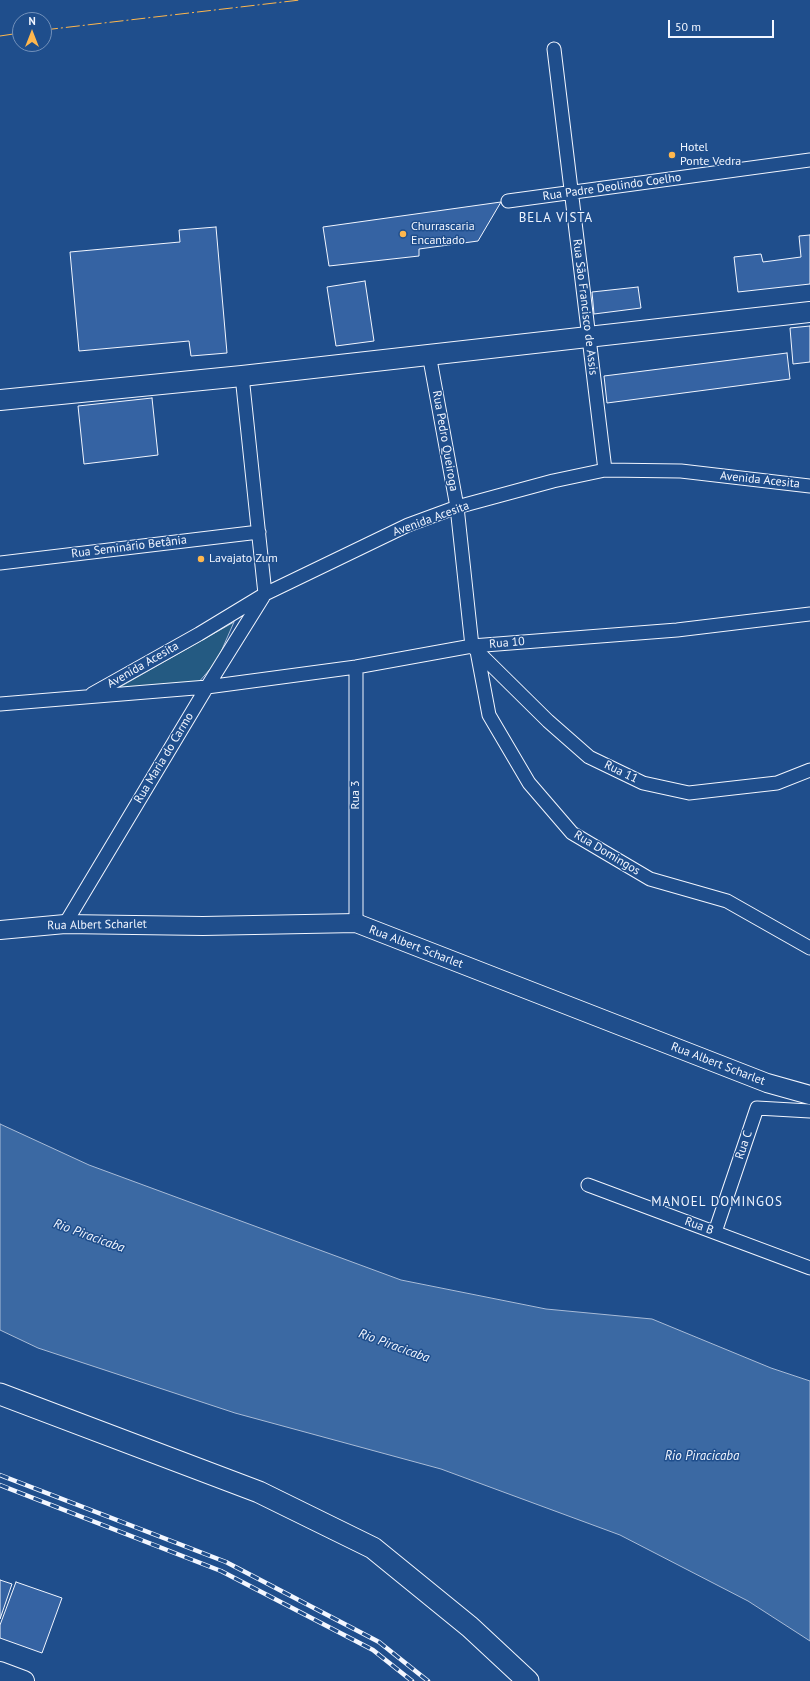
<!DOCTYPE html>
<meta charset="utf-8">
<style>
body{margin:0}
#map{position:relative;width:810px;height:1681px;overflow:hidden;background:#1f4e8c;font-family:"PT Sans",sans-serif}
canvas{display:block}
.north{position:absolute;left:12px;top:12px;width:40px;height:40px;box-sizing:border-box;background:#1f4e8c;border:1px solid #7391ba;border-radius:50%;rotate:0deg;font-size:11px;font-weight:700;line-height:16px;text-align:center;color:#f2f6ff}
.north::after{content:'';display:block;margin:auto;width:14px;height:18px;background:#ffb74d;clip-path:polygon(50% 0,100% 100%,50% 72%,0 100%)}
.scale{position:absolute;left:668px;top:20px;width:106px;height:18px;box-sizing:border-box;border:2px solid #f2f6ff;border-top:0;padding-left:5px;font-size:12px;line-height:14px;white-space:nowrap;color:#f2f6ff;-webkit-text-stroke:3px #1f4e8c;paint-order:stroke}
</style>
<div id="map">
<canvas width="810" height="1681"></canvas>
<div class="north">N</div>
<div class="scale">50 m</div>
</div>
<script>
const c = document.querySelector('canvas').getContext('2d');
c.lineJoin = 'round';
function fill(path, color) { c.fillStyle = color; c.fill(path, 'evenodd'); }
const shape = rows => new Path2D(rows.map(r => 'M' + r).join(''));
function trace(path, color, width, dash) { c.strokeStyle = color; c.lineWidth = width; c.lineCap = dash ? 'butt' : 'round'; c.setLineDash(dash || []); c.stroke(path); }
function drawText(font, color, halo, rows, align = 'center') {
  c.font = font + ' "PT Sans",sans-serif'; c.lineWidth = 3; c.setLineDash([]); c.textBaseline = 'middle'; c.strokeStyle = halo; c.fillStyle = color; for (const [text, x, y, turn = 0] of rows) {
    c.save(); c.translate(x, y); c.rotate((+turn || 0) * Math.PI / 180); c.textAlign = isNaN(turn) ? turn : align; if (halo) c.strokeText(text, 0, 0); c.fillText(text, 0, 0); c.restore();
  }
}
const green = shape([
 [234,622,217,661,198,683,118,688,234,622]
]);
const water = shape([
 [0,1124,89,1165,401,1280,546,1309,652,1319,771,1368,810,1381,810,1641,748,1601,620,1535,441,1469,235,1413,38,1348,0,1330,0,1124]
]);
const building = shape([
 [501,202,478,241,419,249,419,256,329,266,323,227,501,202],
 [216,227,227,353,191,356,189,341,79,351,70,252,180,242,179,230,216,227],
 [810,235,810,284,738,292,734,257,761,254,763,262,801,257,799,236,810,235],
 [365,281,374,341,336,346,327,287,365,281],
 [638,287,641,308,594,314,592,292,638,287],
 [810,326,810,362,793,364,790,328,810,326],
 [787,353,790,379,607,403,604,376,787,353],
 [152,398,158,455,84,464,78,406,152,398],
 [0,1580,12,1584,0,1619,0,1580],
 [16,1582,62,1598,42,1653,0,1638,0,1625,16,1582]
]);
const minor = shape([
 [554,49,605,470],
 [508,201,810,160],
 [429,354,457,507,472,646,548,721,589,757,643,783,689,793,777,783,810,770],
 [242,376,265,594],
 [0,563,259,532],
 [477,651,489,715,529,783,572,833,650,879,727,901,810,948],
 [92,694,199,634,265,594,408,525,457,507,553,481,605,470,681,471,810,486],
 [0,704,207,687,356,667,472,646,677,630,810,614],
 [356,923,356,667],
 [65,924,207,687,263,597],
 [588,1185,810,1268],
 [715,1232,757,1108,810,1111]
]);
const secondary = shape([
 [0,930,65,924,203,926,356,923,767,1083,810,1095]
]);
const primary = shape([
 [0,400,242,376,810,312],
 [0,1672,24,1681]
]);
const trunk = shape([
 [0,1394,259,1492,373,1548,470,1627,528,1681]
]);
const rail = shape([
 [0,1475,226,1562,379,1642,428,1681],
 [0,1485,221,1571,373,1650,412,1681]
]);
const power = shape([
 [44,30,300,0],
 [0,36,20,33]
]);
const markers = [
 [672,155,4,"#ffb74d"],
 [403,234,4,"#ffb74d"],
 [201,559,4,"#ffb74d"]
];
const poiNames = [
 ["Hotel",680,148],
 ["Ponte Vedra",680,162],
 ["Churrascaria",411,227],
 ["Encantado",411,241],
 ["Lavajato Zum",209,559]
];
const streetNames = [
 ["Rua Padre Deolindo Coelho",612,187,-8],
 ["Rua São Francisco de Assis",585,307,83],
 ["Rua Pedro Queiroga",445,441,80],
 ["Avenida Acesita",760,480,6],
 ["Avenida Acesita",431,519,-20],
 ["Rua Seminário Betânia",129,547,-7],
 ["Rua 10",507,643,-5],
 ["Avenida Acesita",143,665,-30],
 ["Rua Maria do Carmo",164,758,-59],
 ["Rua 11",621,772,26],
 ["Rua 3",356,795,-90],
 ["Rua Domingos",607,853,31],
 ["Rua Albert Scharlet",97,925,-1],
 ["Rua Albert Scharlet",416,947,21],
 ["Rua Albert Scharlet",718,1064,21],
 ["Rua C",744,1145,-71],
 ["Rua B",699,1226,20]
];
const neighbourhoodNames = [
 ["BELA VISTA",556,218],
 ["MANOEL DOMINGOS",717,1202]
];
const waterNames = [
 ["Rio Piracicaba",89,1236,20],
 ["Rio Piracicaba",394,1346,20],
 ["Rio Piracicaba",702,1456]
];
fill(green, '#245a82');
trace(green, '#a8bbd7', 1);
fill(water, '#3b69a3');
trace(water, '#a8bbd7', 1);
fill(building, '#3563a3');
trace(building, '#f2f6ff', 1);
trace(minor, '#f2f6ff', 15);
trace(secondary, '#f2f6ff', 20);
trace(primary, '#f2f6ff', 22);
trace(trunk, '#f2f6ff', 23);
trace(minor, '#1f4e8c', 13);
trace(secondary, '#1f4e8c', 18);
trace(primary, '#1f4e8c', 20);
trace(trunk, '#1f4e8c', 21);
trace(rail, '#f2f6ff', 4.5);
trace(rail, '#1f4e8c', 3, [9]);
trace(power, '#ffb74d', 1, [14, 3, 2, 3]);
for (const [x, y, r, color] of markers) { const dot = new Path2D(); dot.arc(x, y, r, 0, 2 * Math.PI); c.fillStyle = color; c.fill(dot); trace(dot, '#1f4e8c', 1.5); }
drawText('12px', '#f2f6ff', '#1f4e8c', poiNames, 'left');
drawText('12px', '#f2f6ff', '#1f4e8c', streetNames);
c.letterSpacing = '1px';
drawText('13px', '#f2f6ff', '#1f4e8c', neighbourhoodNames);
c.letterSpacing = '0px';
drawText('italic 13px', '#f2f6ff', '#1f4e8c', waterNames);
</script>
